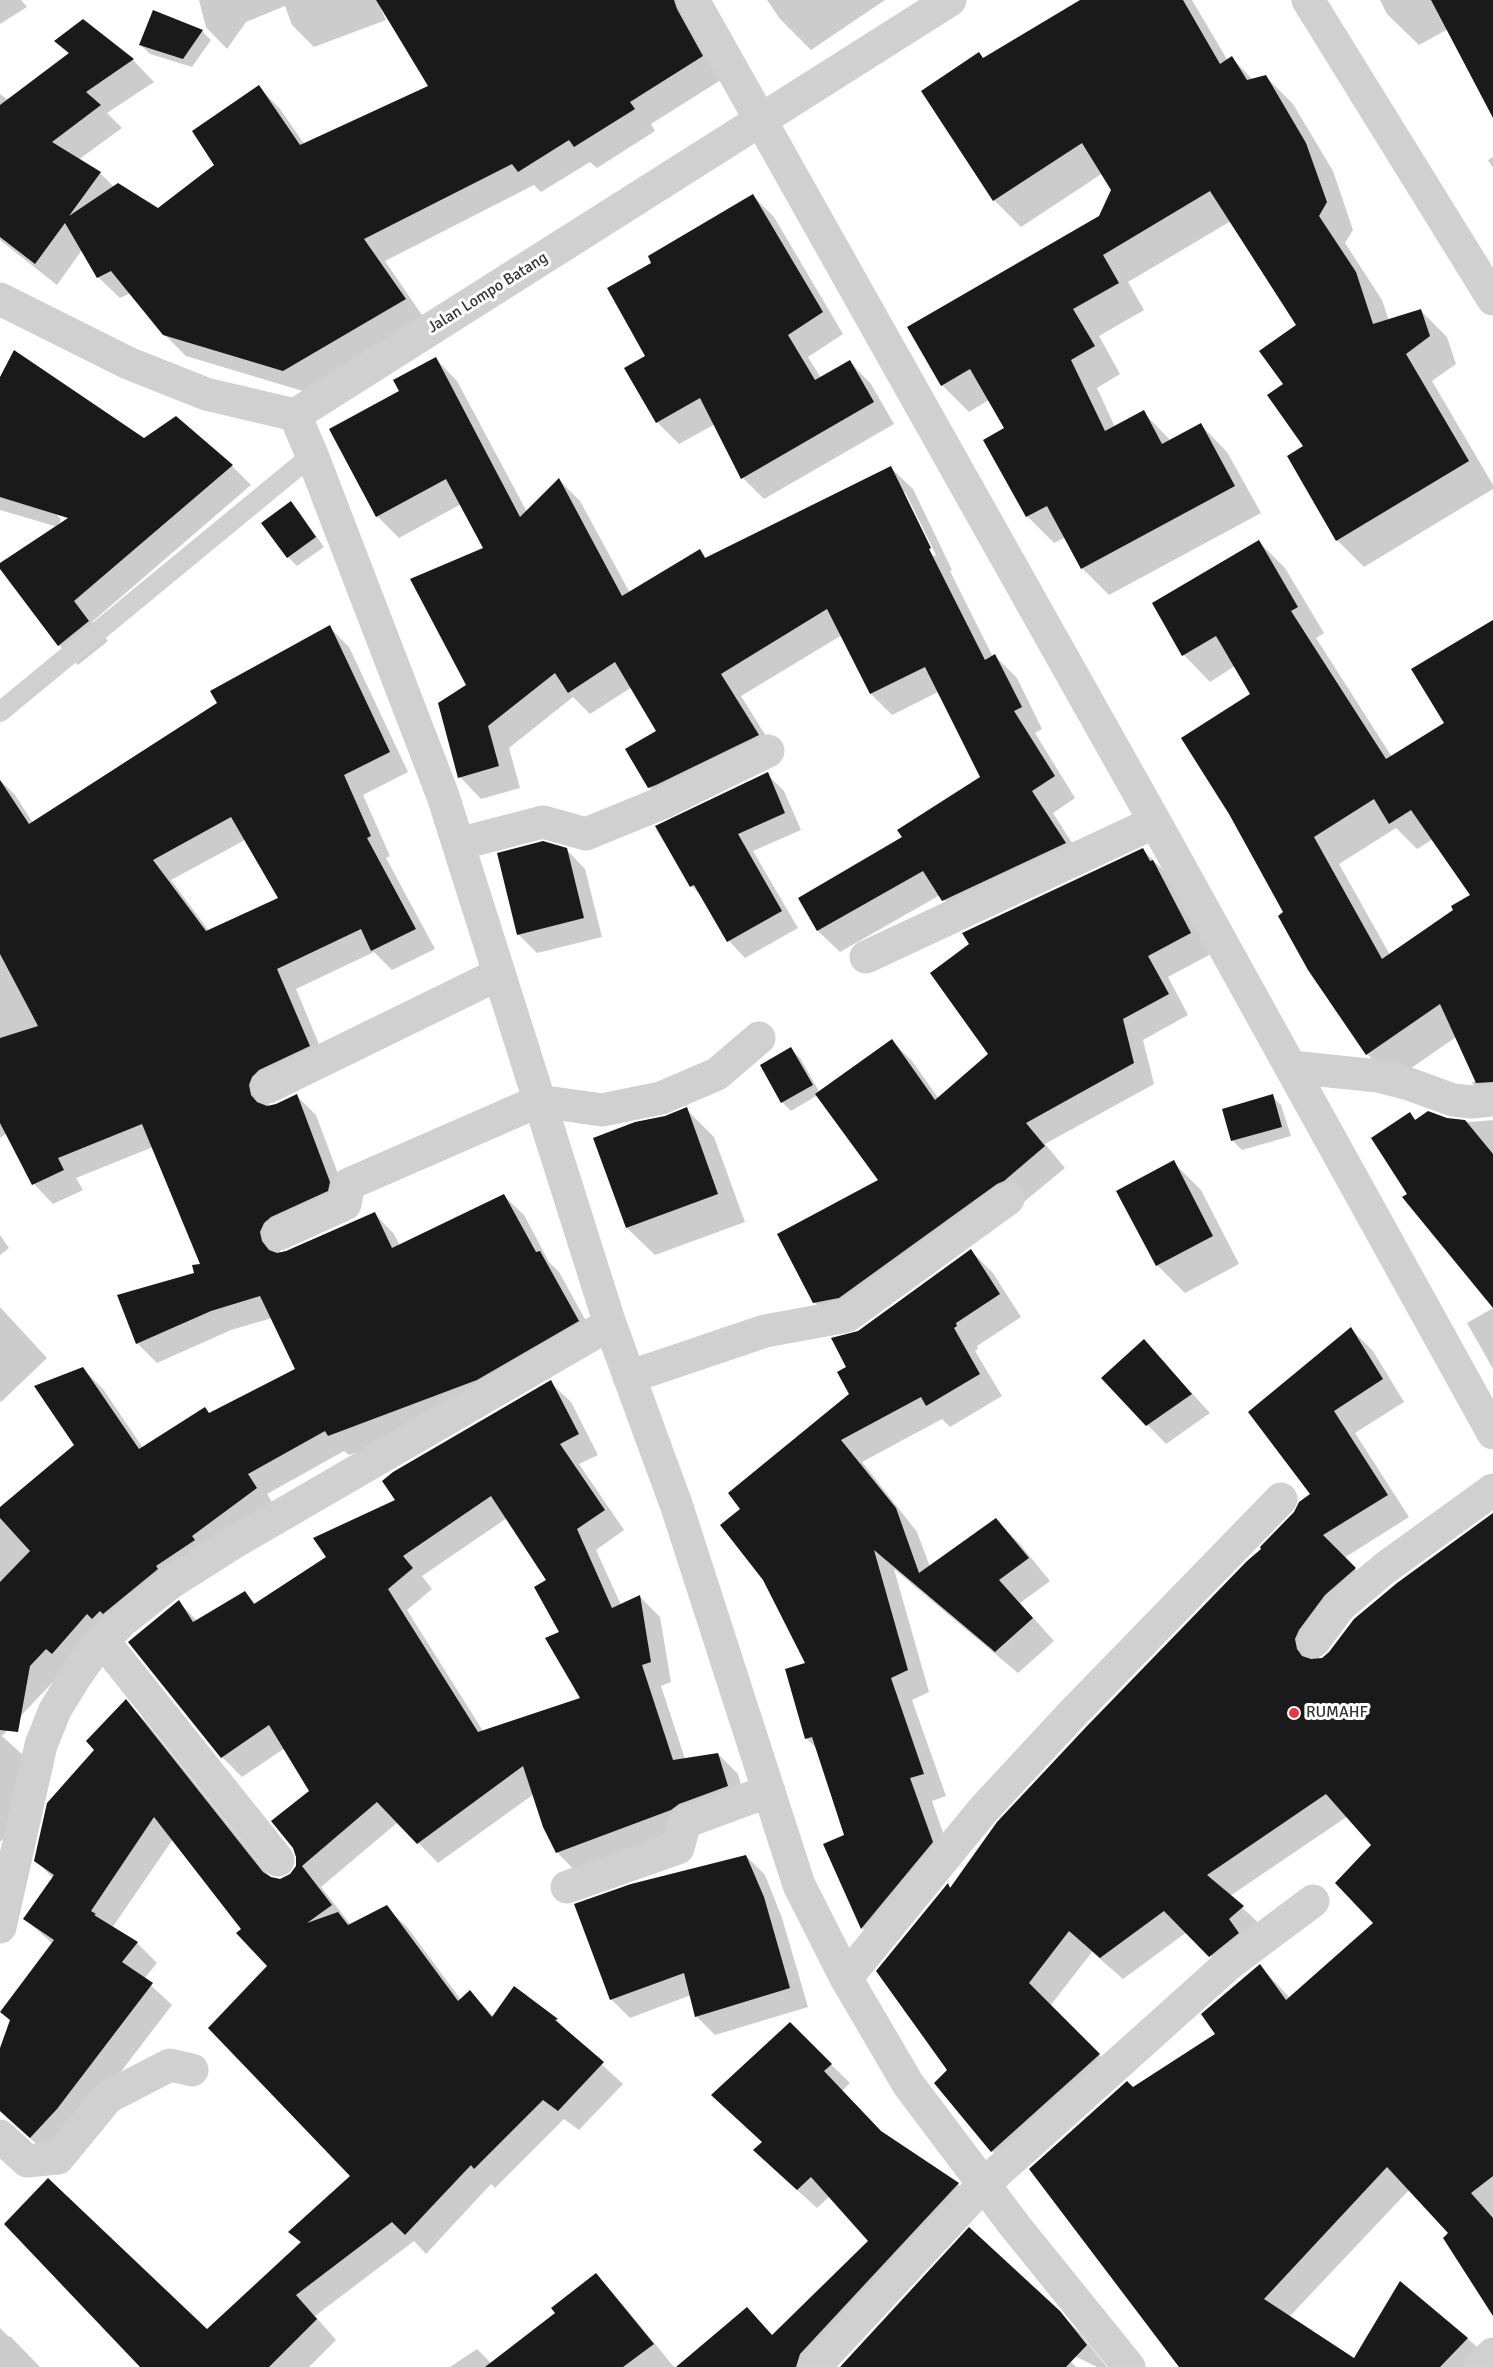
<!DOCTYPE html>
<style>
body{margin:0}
canvas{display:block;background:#fff}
</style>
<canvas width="1493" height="2367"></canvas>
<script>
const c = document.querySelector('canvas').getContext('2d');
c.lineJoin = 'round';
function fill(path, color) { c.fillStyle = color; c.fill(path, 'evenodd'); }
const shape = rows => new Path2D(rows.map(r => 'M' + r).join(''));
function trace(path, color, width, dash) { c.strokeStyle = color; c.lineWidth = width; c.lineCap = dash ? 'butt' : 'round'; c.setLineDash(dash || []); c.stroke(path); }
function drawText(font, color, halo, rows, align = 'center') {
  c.font = font + ' Signika,sans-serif'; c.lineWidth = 6; c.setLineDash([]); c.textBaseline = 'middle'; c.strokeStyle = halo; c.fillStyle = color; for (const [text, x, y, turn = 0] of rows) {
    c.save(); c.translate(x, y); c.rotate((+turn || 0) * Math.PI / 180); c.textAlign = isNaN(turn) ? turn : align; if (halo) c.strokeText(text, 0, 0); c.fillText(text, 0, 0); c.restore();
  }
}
const shadow = shape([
 [0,0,21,0,27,7,0,24],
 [199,0,377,0,386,20,314,47,292,25,285,6,246,22,227,49,206,27],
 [418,0,682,0,724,78,651,124,655,131,597,168,590,162,541,192,534,185,385,261,426,321,306,392,186,356,164,334,131,293,120,298,98,277,82,250,57,285,0,240,0,94,8,100,69,54,56,41,83,21,133,60,154,82,107,113,122,128,78,160,100,173,114,187,158,210,216,165,259,87,280,109,305,145,430,86],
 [767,0,885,0,811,50,780,19],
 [1083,0,1192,0,1228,61,1232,58,1253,80,1266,77,1293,104,1333,171,1353,230,1345,243,1382,300,1389,321,1420,310,1447,337,1456,364,1432,381,1493,485,1493,489,1364,567,1337,540,1285,384,1298,325,1231,221,1128,282,1144,310,1099,336,1120,374,1097,388,1115,427,1143,412,1171,441,1201,425,1227,452,1261,513,1109,595,1082,568,1066,537,1054,543,1027,516,1006,428,989,400,969,412,942,385,1100,217,1113,190,1103,173,1021,227,994,200,984,59],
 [1380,0,1493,0,1493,114,1448,29,1419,45,1387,14],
 [154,12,202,31,211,40,192,67,150,54,141,45],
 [1493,157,1493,168,1488,160],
 [753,196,774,217,843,334,808,357,821,378,850,362,871,384,894,424,764,499,743,478,715,424,679,444,657,422,647,357,653,263],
 [436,359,457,381,527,512,559,480,580,501,630,593,700,551,707,559,891,468,913,489,952,570,950,571,993,657,995,656,1017,678,1042,729,1035,733,1075,798,1053,813,1086,865,964,922,940,895,840,952,818,931,800,899,904,838,982,778,938,692,892,715,871,694,842,635,741,696,779,757,671,809,649,787,658,732,632,687,590,714,573,697,509,748,520,788,481,799,460,777,485,549,461,504,399,538,377,516,401,392],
 [902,492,905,492,936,555,933,556],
 [0,380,144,439,232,466,251,485,92,622,108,641,78,665,59,645,0,564,111,494,55,513,61,519,58,527,0,510],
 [291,503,300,513,324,547,297,566,288,557],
 [1259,542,1285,568,1324,633,1316,638,1392,757,1446,723,1413,669,1493,620,1493,1104,1472,1083,1476,1080,1456,1037,1394,1080,1367,1054,1285,913,1252,695,1235,666,1210,682,1184,655,1154,604],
 [1396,828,1417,849,1433,839,1472,895,1455,910,1390,955,1339,864],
 [329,627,349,647,408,772,363,795,390,856,386,858,435,949,392,970,374,952,296,989,328,1066,272,1097,268,1107,297,1096,316,1115,349,1203,284,1242,279,1254,287,1253,375,1214,394,1234,400,1246,504,1196,524,1215,549,1262,559,1272,597,1341,497,1399,349,1455,344,1451,267,1494,276,1509,66,1668,2,1736,35,1766,27,1814,0,1842,0,1509,76,1445,83,1369,103,1389,143,1448,297,1369,272,1318,231,1330,157,1363,137,1343,202,1265,153,1147,76,1178,83,1190,53,1204,34,1184,7,1133,0,1138,0,780,15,795,33,823,219,704],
 [245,840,280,898,209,931,171,880],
 [767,774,784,791,801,830,753,851,798,928,745,958,729,941,703,898,692,886],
 [566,849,585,869,602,937,537,953,518,934],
 [1143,850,1164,871,1211,954,1168,977,1188,1015,1143,1040,1154,1084,1045,1144,1065,1168,1025,1201,835,1323,814,1302,880,1181,818,1095,791,1111,782,1102,791,1049,800,1058,820,1093,892,1041,912,1061,939,1099,990,1054],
 [1272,1096,1281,1105,1291,1136,1242,1150,1233,1141,1224,1110],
 [686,1109,714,1137,745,1222,655,1255,627,1228,665,1118],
 [1410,1114,1417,1121,1446,1119,1470,1122,1493,1120,1493,1305,1409,1194],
 [1173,1162,1201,1190,1239,1264,1185,1293,1157,1265],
 [0,1235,9,1248,0,1255],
 [971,1251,993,1273,1021,1317,977,1346,978,1349,975,1351,1002,1396,950,1427,942,1419,862,1462,917,1532,930,1567,996,1520,1019,1543,1050,1581,1020,1603,1054,1641,1018,1673,894,1569,929,1692,912,1700,946,1796,932,1801,954,1864,884,1950,863,1929,825,1845,846,1836,818,1750,806,1738,807,1664,742,1509,851,1395,848,1368,859,1333],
 [0,1307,47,1358,1,1402,0,1401],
 [1493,1308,1493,1369,1467,1323],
 [1351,1329,1373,1351,1404,1402,1355,1433,1409,1517,1344,1558,1377,1591,1347,1617,1321,1652,1318,1660,1323,1659,1493,1515,1493,2314,1451,2233,1410,2189,1289,2317,1358,2367,1181,2367,1132,2089,1217,2034,1260,1966,1290,1998,1375,1923,1373,1846,1348,1816,1230,1896,1265,1929,1232,1978,1187,1932,1123,1979,1092,1952,1050,2006,1121,2077,1014,2173,992,2151,936,2083,949,2070,948,1885,951,1888,1312,1494],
 [1144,1341,1210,1413,1166,1444,1103,1378],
 [550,1382,571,1402,598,1455,579,1464,624,1530,596,1550,621,1605,640,1597,660,1617,671,1682,661,1686,685,1759,718,1754,738,1774,747,1806,577,1873,557,1852,534,1794,438,1863,398,1822,321,1887,351,1925,386,1907,407,1927,461,2000,470,1992,494,2017,514,1989,557,2020,575,2040,623,2084,579,2130,564,2119,495,2188,491,2184,426,2254,414,2241,315,2316,336,2340,309,2367,142,2367,207,2331,302,2244,290,2232,352,2176,269,1966,243,1929,173,1839,112,1928,137,1943,157,1963,144,1979,172,2005,77,2129,51,2157,5,2116,0,2111,0,2052,11,2022,2,2012,53,1944,25,1919,53,1878,37,1862,96,1750,126,1702,146,1722,272,1879,280,1880,290,1876,297,1867,311,1791,285,1748,242,1777,222,1757,179,1602,197,1621,245,1593,256,1604,328,1557],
 [507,1518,549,1580,561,1633,582,1698,483,1731,407,1610,432,1589,422,1576],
 [746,1856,765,1875,782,1918,808,2007,715,2035,696,2016,691,1995,630,2018,611,1999],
 [789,2024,850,2083,842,2091,883,2134,958,2184,977,2203,825,2367,678,2367,747,2309,773,2336,870,2241,830,2196,817,2208,774,2169,763,2143],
 [596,2275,614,2294,674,2367,450,2367,477,2349,492,2364,557,2313],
 [1401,2283,1475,2345,1493,2363,1493,2367,1364,2367],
 [1059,2312,1079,2332,1107,2367,1097,2367,1056,2347,1076,2367,842,2367],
 [0,2328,9,2337,10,2336,40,2367,0,2367]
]);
const building = shape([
 [376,0,674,0,677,9,703,56,630,102,635,109,574,147,569,140,518,172,512,164,364,239,406,299,283,371,163,335,111,271,97,278,65,223,35,264,0,237,0,105,69,53,54,41,83,19,134,59,86,92,101,105,52,142,101,172,69,216,118,183,158,208,214,165,192,131,259,85,300,145,428,86],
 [1080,0,1183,0,1220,64,1232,56,1247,80,1266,75,1306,143,1327,202,1319,216,1356,272,1373,324,1421,309,1430,336,1406,354,1469,461,1336,541,1287,456,1303,446,1267,395,1283,384,1259,351,1296,325,1210,191,1103,255,1119,283,1073,309,1095,346,1071,360,1105,431,1144,410,1162,444,1201,423,1235,486,1081,569,1047,506,1026,517,983,440,1004,428,970,369,941,386,907,327,1099,216,1111,190,1082,143,993,201,921,91,979,52,983,58],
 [1431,0,1493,0,1493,118],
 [153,10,203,30,183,59,139,45],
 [753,194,823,312,788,335,815,380,850,360,874,402,741,479,700,398,656,423,624,368,645,356,607,288,651,263,648,256],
 [14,350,144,438,176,416,233,465,74,601,89,621,58,646,0,569,0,563,68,518,0,497,0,377],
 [436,357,520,517,559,478,622,596,700,549,705,558,891,466,931,548,929,549,985,660,995,654,1022,707,1014,711,1055,776,1032,791,1066,843,942,901,923,871,817,931,798,898,902,837,897,830,980,777,925,667,870,694,827,609,721,674,759,735,656,785,648,788,625,749,656,731,615,662,568,693,555,673,488,726,499,766,458,778,438,703,466,685,410,579,483,548,446,479,376,517,329,429,399,391,393,380],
 [291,501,316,537,287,558,261,523],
 [1259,540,1298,607,1291,611,1386,759,1444,723,1411,669,1493,620,1493,1082,1476,1083,1440,1004,1366,1055,1308,970,1278,916,1283,912,1229,814,1181,738,1250,694,1216,636,1182,656,1152,603],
 [1374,799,1389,824,1411,810,1470,895,1451,906,1453,910,1382,959,1314,837],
 [330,625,390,752,344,775,371,836,367,838,416,929,371,951,361,929,277,969,310,1046,259,1070,252,1077,249,1085,251,1095,257,1102,267,1106,276,1104,297,1094,330,1182,328,1191,271,1217,264,1223,260,1232,262,1241,269,1250,277,1253,286,1251,375,1212,392,1248,504,1194,536,1252,540,1251,579,1321,477,1380,328,1436,325,1431,248,1474,257,1488,192,1536,195,1540,156,1566,158,1569,103,1614,100,1611,92,1619,87,1614,52,1654,46,1649,30,1666,18,1732,0,1730,0,1582,30,1551,0,1518,0,1507,74,1445,34,1386,83,1367,139,1449,205,1407,209,1413,295,1369,260,1296,211,1311,136,1344,117,1295,194,1273,192,1265,200,1264,142,1124,58,1158,64,1170,32,1185,0,1123,0,1038,38,1026,0,954,0,780,29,824,217,703,210,691],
 [231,817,278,898,206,931,153,860],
 [768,772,785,813,738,834,782,911,727,942,694,885,690,887,655,826],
 [543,841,567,848,584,918,517,935,497,853],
 [1143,848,1150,861,1153,860,1191,933,1148,956,1169,994,1123,1019,1134,1063,1026,1123,1045,1146,1004,1181,997,1184,839,1298,813,1303,777,1234,878,1180,815,1094,892,1039,935,1100,988,1054,930,973,969,944,962,933],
 [791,1047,813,1085,781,1103,760,1065],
 [1273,1094,1282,1127,1231,1141,1222,1109],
 [687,1107,718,1194,626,1228,593,1138,635,1122,665,1116],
 [1428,1111,1447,1118,1465,1120,1493,1154,1493,1308,1402,1197,1407,1194,1371,1138,1410,1112,1415,1120],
 [1174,1160,1213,1236,1156,1266,1116,1191],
 [971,1249,1000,1294,956,1323,957,1326,954,1328,980,1374,926,1406,921,1397,841,1440,896,1508,919,1573,996,1518,1029,1558,999,1580,1033,1618,995,1652,874,1550,908,1670,891,1678,924,1774,910,1778,933,1842,861,1929,823,1844,844,1835,812,1737,805,1739,785,1669,805,1663,763,1580,720,1525,740,1509,728,1493,849,1394,837,1372,846,1367,831,1338,858,1331],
 [1351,1327,1383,1379,1334,1411,1388,1495,1323,1535,1356,1568,1325,1595,1299,1630,1295,1639,1297,1649,1302,1656,1311,1659,1322,1658,1329,1652,1354,1619,1397,1583,1493,1513,1493,2176,1471,2193,1493,2218,1493,2316,1443,2238,1448,2233,1387,2167,1264,2299,1354,2358,1400,2281,1468,2338,1440,2367,1179,2367,1029,2169,1127,2081,1133,2087,1215,2034,1201,2014,1260,1964,1286,2000,1373,1923,1335,1883,1371,1845,1326,1794,1207,1875,1244,1906,1229,1919,1239,1933,1209,1957,1164,1911,1100,1958,1069,1931,1029,1983,1100,2054,991,2152,934,2083,947,2070,876,1971,948,1883,950,1888,997,1822,1087,1726,1247,1561,1261,1549,1260,1547,1294,1512,1299,1502,1310,1494,1248,1412],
 [1144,1339,1192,1394,1146,1426,1101,1378],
 [551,1380,579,1434,560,1444,605,1510,577,1529,612,1608,640,1595,651,1662,642,1665,673,1760,718,1753,728,1786,679,1804,671,1810,556,1853,543,1827,523,1766,417,1844,377,1802,302,1866,332,1905,307,1923,338,1912,348,1925,387,1905,458,2001,470,1990,492,2017,514,1986,558,2019,555,2020,604,2062,558,2111,543,2100,474,2169,471,2165,405,2235,392,2222,296,2295,317,2319,269,2367,140,2367,4,2224,48,2178,207,2329,301,2242,288,2232,350,2176,208,2028,267,1966,236,1933,241,1929,154,1817,91,1911,96,1914,94,1915,138,1942,122,1962,153,1983,57,2109,30,2138,0,2111,0,2048,10,2020,0,2012,54,1940,23,1919,54,1875,34,1861,47,1803,94,1750,86,1741,126,1699,263,1872,271,1877,280,1879,290,1874,296,1866,296,1857,293,1848,271,1821,309,1791,269,1725,221,1758,128,1642,179,1600,193,1622,245,1591,254,1604,326,1557,313,1538,395,1500,382,1481,393,1472],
 [491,1496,546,1580,534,1587,559,1632,545,1638,580,1698,478,1732,388,1589,413,1568,403,1556],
 [746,1855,764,1897,790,1988,695,2017,684,1973,610,2000,574,1904,631,1884],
 [790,2022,832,2064,824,2071,881,2131,959,2183,800,2354,796,2367,676,2367,747,2307,772,2335,868,2241,811,2177,797,2190,753,2150,762,2142,711,2095],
 [969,2227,1060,2311,1087,2345,1066,2367,840,2367],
 [596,2273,654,2344,623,2367,485,2367,555,2313,551,2308]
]);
const lane = shape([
 [0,712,312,455]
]);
const street = shape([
 [693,0,1155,822,1493,1433],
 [1308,0,1493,299],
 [0,299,128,363,206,394,295,415,950,0],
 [295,415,312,455,443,796,610,1324,677,1507,799,1885,846,1978,908,2084,1015,2226,1129,2367],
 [458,844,543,822,586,834,664,802,768,751],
 [866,957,1155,822],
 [1291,1067,1378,1076,1409,1084,1453,1100,1472,1102,1493,1100],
 [268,1087,499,974],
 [279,1234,345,1204,349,1184,539,1101,602,1110,661,1098,717,1074,759,1038],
 [629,1377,765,1331,847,1316,1008,1199],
 [103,1641,278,1860],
 [1314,1641,1340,1606,1385,1568,1493,1490],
 [567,1887,678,1848,685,1822,769,1791],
 [0,1927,41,1745,55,1710,74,1679,94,1650,122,1621,170,1583,233,1543,610,1324],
 [846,1978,983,1810,1073,1713,1281,1499],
 [0,2136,27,2161,58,2158,108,2097,170,2065,192,2070],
 [814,2367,984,2184,1230,1963,1313,1901],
 [1480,2367,1493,2354]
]);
const markers = [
 [1294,1713,6,"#e63946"]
];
const streetNames = [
 ["Jalan Lompo Batang",488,293,-32]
];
const poiNames = [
 ["RUMAHF",1306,1713]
];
fill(shadow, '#0003');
fill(building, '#1a1a1a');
trace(lane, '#d0d0d0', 20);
trace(street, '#d0d0d0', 33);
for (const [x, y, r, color] of markers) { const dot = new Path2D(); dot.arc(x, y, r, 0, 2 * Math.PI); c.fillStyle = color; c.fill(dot); trace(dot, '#fff', 2); }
drawText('16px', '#333', '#fff', streetNames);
drawText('16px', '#333', '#fff', poiNames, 'left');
</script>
